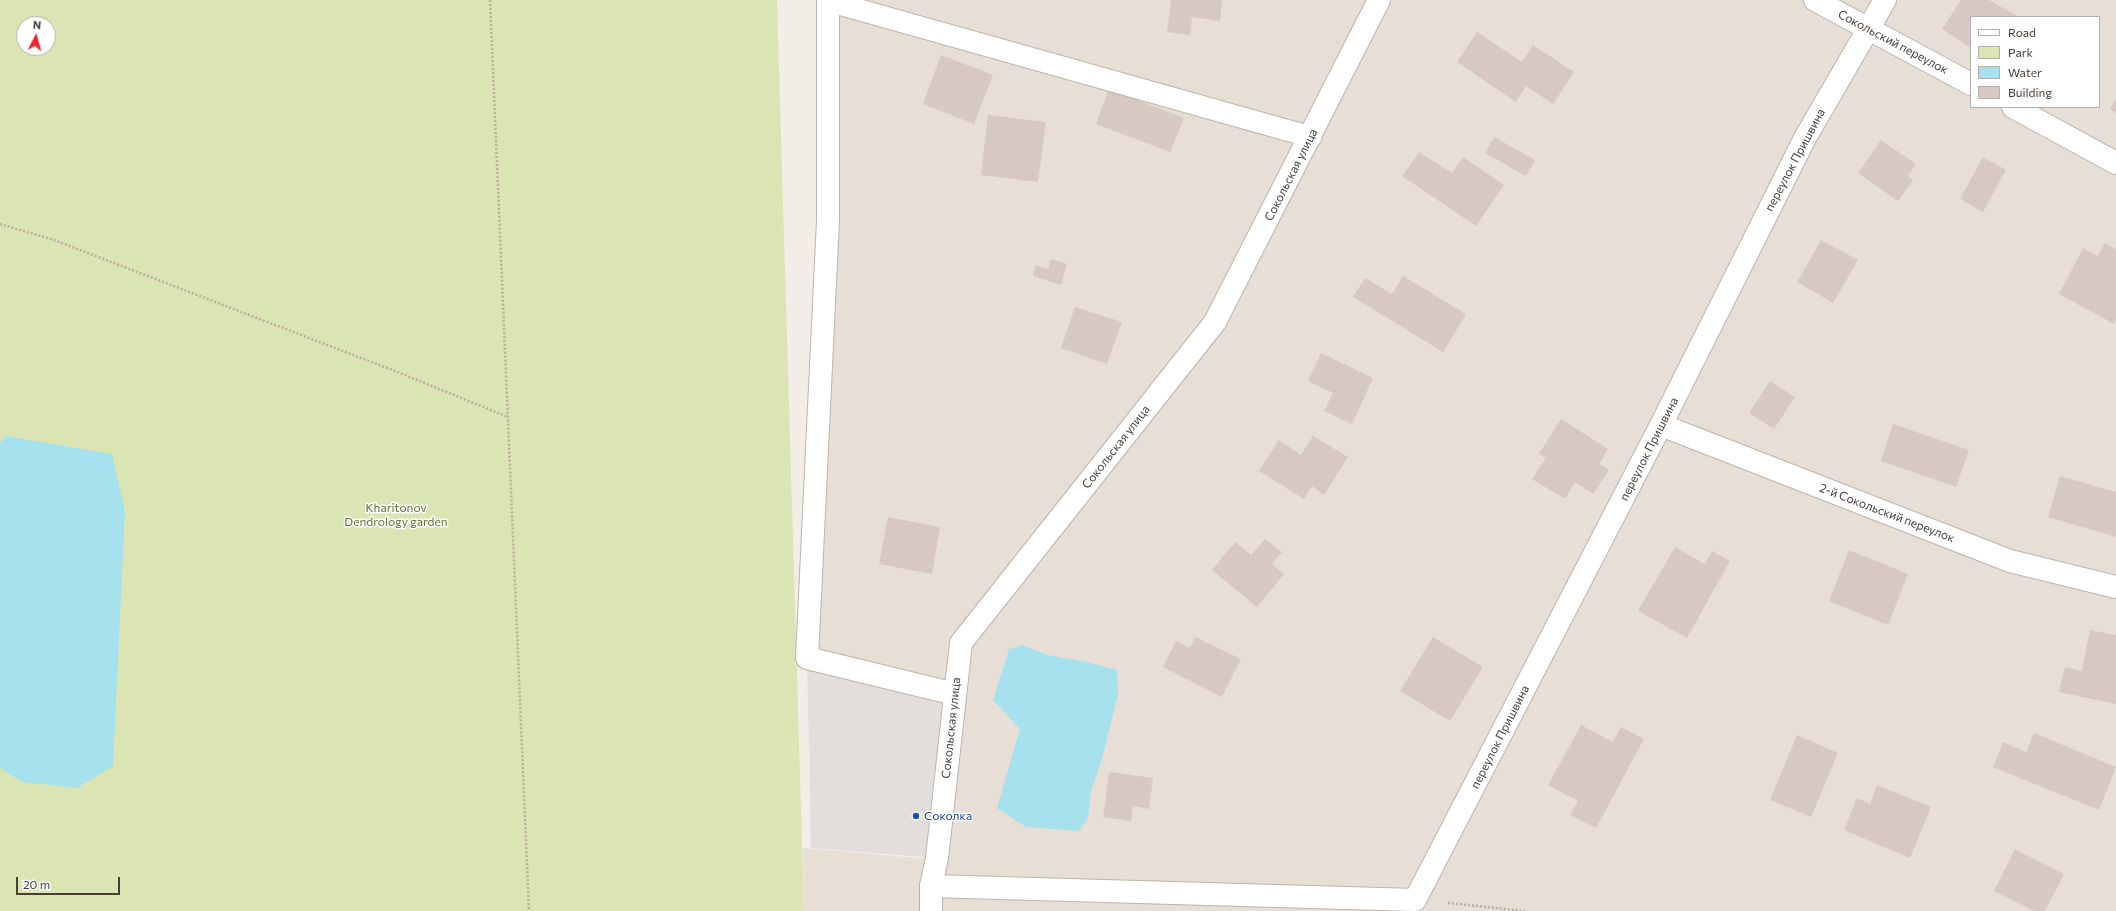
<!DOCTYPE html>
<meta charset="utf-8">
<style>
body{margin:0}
#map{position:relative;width:2116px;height:911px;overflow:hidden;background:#f3ede8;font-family:Commissioner,sans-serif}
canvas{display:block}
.legend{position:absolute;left:1970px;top:16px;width:130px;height:92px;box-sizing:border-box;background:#fff;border:1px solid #b5b1af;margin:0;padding:5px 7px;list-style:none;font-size:12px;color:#463d37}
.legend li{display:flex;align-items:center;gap:8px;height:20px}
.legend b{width:20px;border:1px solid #b5b1af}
.north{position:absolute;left:16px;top:16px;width:40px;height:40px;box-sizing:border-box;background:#fff;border:1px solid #b5b1af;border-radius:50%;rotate:6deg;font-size:11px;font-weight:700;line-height:16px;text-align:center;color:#463d37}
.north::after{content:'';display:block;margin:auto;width:14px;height:18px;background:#ef2334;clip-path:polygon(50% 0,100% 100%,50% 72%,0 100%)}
.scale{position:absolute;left:16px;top:877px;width:104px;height:18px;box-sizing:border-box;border:2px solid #463d37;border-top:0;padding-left:5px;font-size:12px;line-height:14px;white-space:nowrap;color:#463d37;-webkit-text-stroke:3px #fff;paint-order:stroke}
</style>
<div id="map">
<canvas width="2116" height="911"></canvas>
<ul class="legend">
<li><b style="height:5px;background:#fff"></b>Road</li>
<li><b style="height:11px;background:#dae5b3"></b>Park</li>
<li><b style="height:11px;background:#a7e1ed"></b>Water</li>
<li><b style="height:11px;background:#d7c9c1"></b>Building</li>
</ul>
<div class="north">N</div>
<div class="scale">20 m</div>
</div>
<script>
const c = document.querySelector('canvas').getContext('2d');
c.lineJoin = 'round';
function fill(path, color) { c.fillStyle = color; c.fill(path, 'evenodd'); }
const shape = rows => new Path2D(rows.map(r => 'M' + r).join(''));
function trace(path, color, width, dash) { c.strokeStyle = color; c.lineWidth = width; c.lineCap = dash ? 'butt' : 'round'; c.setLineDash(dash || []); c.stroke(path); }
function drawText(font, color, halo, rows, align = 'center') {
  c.font = font + ' Commissioner,sans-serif'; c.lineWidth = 3; c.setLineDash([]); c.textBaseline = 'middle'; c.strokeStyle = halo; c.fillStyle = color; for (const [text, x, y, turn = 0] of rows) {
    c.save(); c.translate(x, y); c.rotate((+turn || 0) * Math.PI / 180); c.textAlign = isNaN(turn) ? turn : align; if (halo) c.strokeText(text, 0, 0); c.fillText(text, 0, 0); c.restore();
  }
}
const residential = shape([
 [839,0,1372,0,1210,321,958,642,952,690,810,654],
 [1387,0,2116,0,2116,911,804,911,803,848,940,860,970,645,1223,324],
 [1971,17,2099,17,2099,107,1971,107]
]);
const green = shape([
 [0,0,777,0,804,911,0,911],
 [24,24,48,24,48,48,24,48]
]);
const parking = shape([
 [807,658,955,694,937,858,811,848]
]);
const water = shape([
 [6,436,112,454,125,511,113,766,77,788,22,782,0,768,0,443],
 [1023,645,1048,655,1087,662,1117,670,1118,695,1102,759,1091,791,1088,819,1078,831,1026,827,997,808,1020,729,993,700,1009,649]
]);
const building = shape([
 [1171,0,1222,0,1220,21,1192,17,1190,35,1167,32],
 [1961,0,1989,0,2019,17,1971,17,1971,48,1942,29],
 [1477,32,1522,62,1533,45,1574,72,1553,104,1526,86,1516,102,1457,62],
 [941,55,993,75,974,124,923,104],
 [1109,89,1184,118,1170,152,1096,124],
 [2116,99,2116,113,2110,109],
 [988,115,1046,122,1038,182,981,175],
 [1494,137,1535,160,1526,176,1485,153],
 [1881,140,1916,164,1908,176,1913,180,1898,201,1858,173],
 [1419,152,1452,173,1463,157,1504,185,1476,226,1402,176],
 [1983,157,2006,170,1983,212,1960,199],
 [1821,240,1858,260,1833,303,1797,282],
 [2105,243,2116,249,2116,320,2114,324,2059,294,2083,248,2098,256],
 [1051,259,1067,264,1061,285,1033,276,1036,265,1048,269],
 [1403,276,1466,314,1443,352,1353,297,1365,278,1392,294],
 [1075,307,1122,322,1107,364,1061,348],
 [1321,353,1373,378,1352,424,1324,411,1333,393,1308,381],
 [1770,381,1795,397,1774,429,1749,413],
 [1561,419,1608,449,1599,464,1609,470,1593,494,1575,482,1565,499,1532,479,1546,458,1539,454],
 [1893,424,1969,450,1956,487,1881,461],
 [1313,436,1348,457,1324,495,1312,486,1304,499,1259,471,1279,440,1301,455],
 [2060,476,2116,492,2116,537,2048,517],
 [888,517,940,527,932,574,879,564],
 [1265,539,1282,552,1272,564,1284,574,1257,607,1212,570,1235,542,1251,555],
 [1675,547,1705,564,1712,551,1730,561,1687,638,1638,611],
 [1849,550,1908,574,1888,625,1829,601],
 [2090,630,2116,635,2116,704,2059,692,2065,667,2082,671],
 [1195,637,1241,659,1222,697,1163,667,1176,641,1190,648],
 [1433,637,1483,667,1450,721,1400,691],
 [1581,725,1613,742,1621,727,1644,739,1596,828,1570,815,1578,801,1548,785],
 [2034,733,2116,767,2099,810,1993,767,2003,742,2026,752],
 [1797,735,1838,753,1811,817,1770,800],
 [1109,772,1153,778,1149,809,1133,806,1131,821,1103,817],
 [1877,785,1931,807,1910,858,1844,830,1857,798,1870,804],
 [2015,849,2064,874,2045,911,2034,911,1994,891]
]);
const path = shape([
 [490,0,529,911],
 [0,224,54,240,395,371,508,417],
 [1448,903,1525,911]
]);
const service = shape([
 [828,1,1311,137]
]);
const minor = shape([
 [828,0,828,220,807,658,955,694],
 [1815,0,1971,84],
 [2013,107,2116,163],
 [1661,425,2010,561,2116,587],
 [931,886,1415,900,1661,425,1805,138,1885,0]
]);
const tertiary = shape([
 [931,911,931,886,937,858,961,643,1215,322,1379,0]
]);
const markers = [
 [916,816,4,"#1a4fb4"]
];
const streetNames = [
 ["Сокольский переулок",1893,42,28],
 ["переулок Пришвина",1795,160,-62],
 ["Сокольская улица",1291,175,-63],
 ["Сокольская улица",1116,447,-52],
 ["переулок Пришвина",1649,449,-63],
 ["2-й Сокольский переулок",1887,513,21],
 ["Сокольская улица",951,728,-84],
 ["переулок Пришвина",1500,737,-63]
];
const parkNames = [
 ["Kharitonov",396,508],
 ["Dendrology garden",396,522]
];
const transitNames = [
 ["Соколка",924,816]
];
fill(residential, '#e7ded6');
fill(green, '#dae5b3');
fill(parking, '#e1dedc');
fill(water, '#a7e1ed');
fill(building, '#d7c9c1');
trace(service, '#beb3ab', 23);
trace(minor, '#beb3ab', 24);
trace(tertiary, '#beb3ab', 24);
trace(path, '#bfab9d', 2.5, [2, 2]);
trace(service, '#fff', 21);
trace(minor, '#fff', 22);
trace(tertiary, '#fff', 22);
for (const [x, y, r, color] of markers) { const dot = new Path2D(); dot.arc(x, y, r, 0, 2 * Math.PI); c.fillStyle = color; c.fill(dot); trace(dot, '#fff', 1.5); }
drawText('12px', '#463d37', '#fff', streetNames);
drawText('12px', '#59752d', '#fff', parkNames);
drawText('12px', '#164399', '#fff', transitNames, 'left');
</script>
